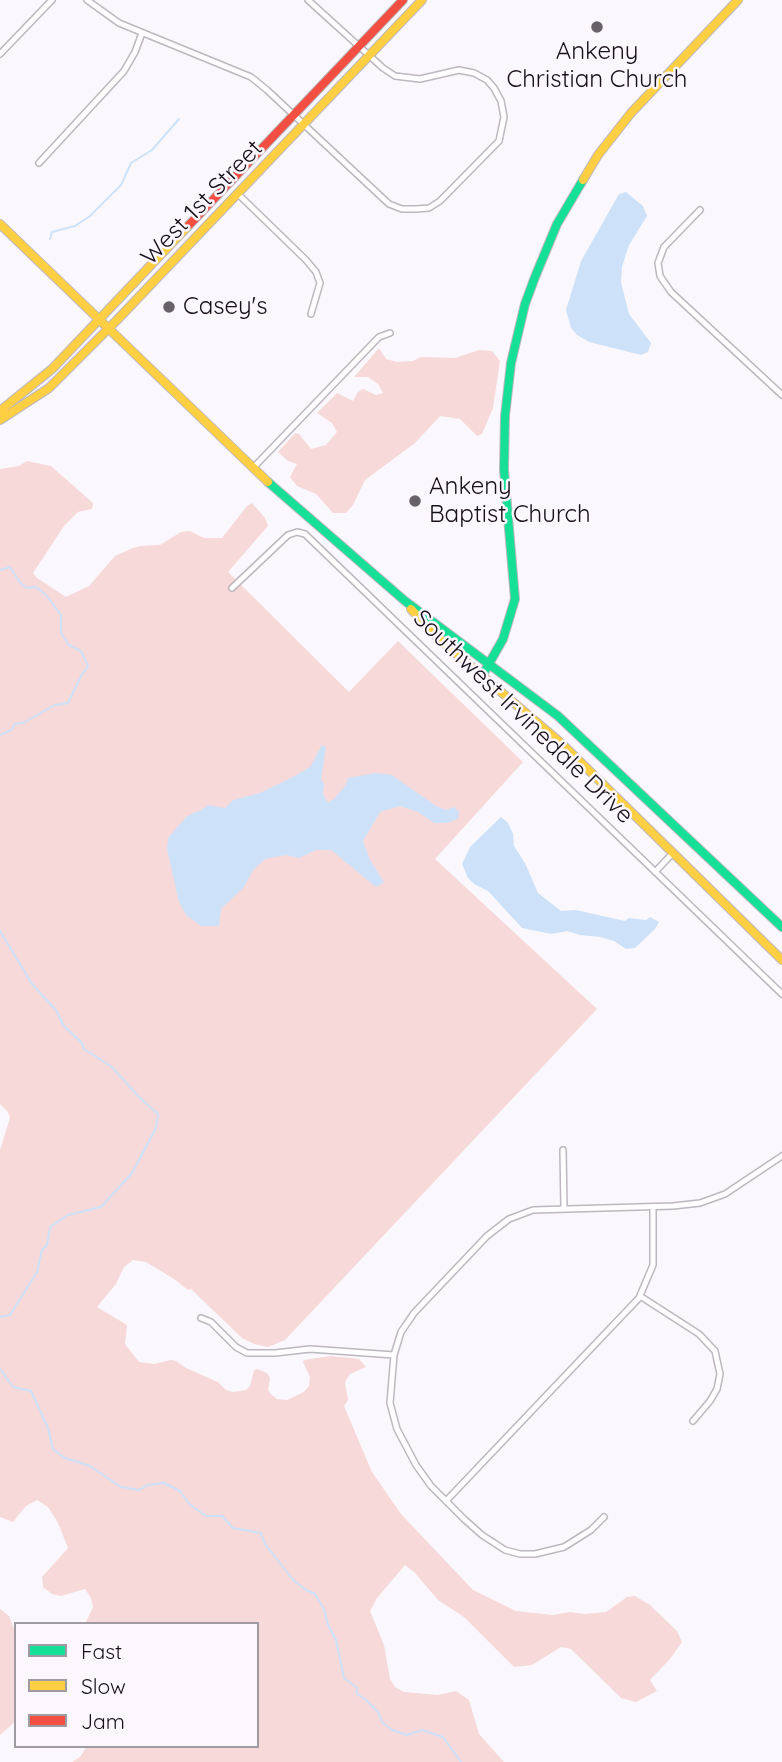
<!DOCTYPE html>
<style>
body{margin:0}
#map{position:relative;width:782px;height:1762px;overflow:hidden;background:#faf8fc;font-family:Quicksand,sans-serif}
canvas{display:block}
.legend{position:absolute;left:14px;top:1622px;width:245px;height:126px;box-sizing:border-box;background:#fbf7fd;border:2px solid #a09ba3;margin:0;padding:9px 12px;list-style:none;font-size:21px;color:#18111b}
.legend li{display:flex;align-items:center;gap:14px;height:35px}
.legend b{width:35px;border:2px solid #a09ba3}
</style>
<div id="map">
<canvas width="782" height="1762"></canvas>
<ul class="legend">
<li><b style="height:9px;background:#16e098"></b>Fast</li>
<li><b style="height:9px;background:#ffcf43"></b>Slow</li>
<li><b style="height:9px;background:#f24e42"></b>Jam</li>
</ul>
</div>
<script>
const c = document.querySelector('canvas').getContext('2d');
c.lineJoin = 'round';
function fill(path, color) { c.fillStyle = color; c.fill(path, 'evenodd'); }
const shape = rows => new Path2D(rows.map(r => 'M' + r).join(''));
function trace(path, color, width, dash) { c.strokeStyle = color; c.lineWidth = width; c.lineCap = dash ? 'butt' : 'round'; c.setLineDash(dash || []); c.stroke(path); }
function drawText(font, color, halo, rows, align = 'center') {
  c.font = font + ' Quicksand,sans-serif'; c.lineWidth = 5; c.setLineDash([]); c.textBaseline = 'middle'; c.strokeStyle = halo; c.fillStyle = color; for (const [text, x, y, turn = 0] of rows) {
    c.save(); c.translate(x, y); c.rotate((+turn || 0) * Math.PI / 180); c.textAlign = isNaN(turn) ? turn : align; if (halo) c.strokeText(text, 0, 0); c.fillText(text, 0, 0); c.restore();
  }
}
const green = shape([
 [379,348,386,359,397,362,413,361,421,357,455,358,479,350,492,351,500,361,493,408,482,434,477,436,460,419,440,416,415,443,365,480,353,505,346,513,333,513,316,494,297,486,290,477,297,464,288,461,278,452,295,433,299,434,311,449,326,445,337,432,332,423,317,413,337,393,353,401,358,392,363,389,376,395,383,393,378,384,368,377,354,377],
 [27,461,51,466,93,503,92,509,78,512,64,526,33,573,37,578,66,597,89,586,115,556,133,548,140,546,160,545,181,532,190,531,204,538,222,538,247,506,252,503,265,518,268,526,228,572,349,692,398,641,523,762,435,859,597,1009,285,1340,268,1347,254,1344,242,1338,191,1289,188,1290,174,1279,146,1262,133,1260,124,1267,116,1284,97,1307,127,1325,125,1344,139,1362,154,1364,171,1360,176,1361,186,1368,218,1382,226,1390,233,1392,246,1390,250,1386,254,1370,257,1369,267,1373,270,1378,268,1390,271,1394,277,1399,287,1400,304,1392,309,1386,310,1377,303,1362,304,1360,331,1356,359,1359,366,1367,350,1374,345,1382,348,1400,344,1406,372,1472,401,1514,473,1590,516,1611,553,1615,570,1612,585,1614,606,1612,627,1597,635,1596,650,1605,677,1631,682,1642,670,1659,650,1680,657,1691,636,1702,621,1698,571,1649,561,1647,532,1665,514,1667,464,1617,438,1600,415,1573,405,1565,377,1598,370,1611,384,1645,390,1679,395,1687,404,1692,438,1695,456,1691,469,1700,479,1734,504,1762,72,1762,80,1757,87,1746,257,1746,257,1624,85,1624,93,1607,91,1598,85,1589,61,1596,52,1594,43,1587,42,1577,68,1548,58,1523,48,1507,37,1500,26,1506,13,1522,0,1517,0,1150,10,1118,8,1112,0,1104,0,469,19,466],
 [0,1609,9,1616,16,1634,16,1721,0,1735]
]);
const water = shape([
 [626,192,643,206,647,216,629,245,622,267,621,282,629,314,651,343,648,352,641,355,589,342,577,335,571,328,566,310,581,261,619,194],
 [322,745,326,747,321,779,324,784,323,794,328,803,335,798,345,786,348,778,375,773,392,775,436,806,446,810,454,807,459,812,458,819,447,823,434,823,418,812,400,806,380,812,363,841,370,860,384,882,376,887,331,850,316,850,299,858,286,855,265,859,253,870,244,887,221,909,219,926,201,926,186,915,179,902,167,849,168,838,187,816,201,810,208,805,225,808,233,800,260,793,293,777,310,767],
 [501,817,508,823,513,834,514,846,525,863,538,893,561,911,576,910,625,921,629,918,646,920,650,917,659,922,655,929,635,948,626,949,614,941,600,937,580,935,567,931,551,934,522,928,488,891,474,884,468,878,462,864,470,847]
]);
const stream = shape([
 [50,239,52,232,75,226,90,216,121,185,131,163,152,150,179,119],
 [0,570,10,567,21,584,27,588,36,587,46,595,61,615,61,633,69,645,81,651,88,666,81,676,68,703,55,705,23,723,15,724,11,730,0,735],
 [0,931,32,984,56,1010,63,1025,82,1043,84,1049,112,1067,139,1097,158,1114,156,1128,132,1173,101,1207,68,1215,50,1227,47,1245,42,1250,37,1272,10,1315,0,1317],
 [0,1369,13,1387,31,1391,48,1428,53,1449,65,1458,90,1466,121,1487,139,1490,148,1485,164,1483,180,1491,189,1504,206,1516,222,1516,233,1528,261,1533,265,1544,293,1580,306,1590,315,1594,324,1609,328,1625,336,1640,344,1678,357,1688,357,1694,365,1699,378,1712,382,1722,392,1730,407,1735,422,1730,443,1737,461,1762]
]);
const street = shape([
 [87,0,119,23,251,77,267,90,389,204,402,209,416,209,429,208,440,201,499,141,504,117,501,101,494,88,487,80,474,73,459,70,420,79,395,76,383,68,308,0],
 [0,54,52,0],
 [39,163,124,71,135,52,142,33],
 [237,193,306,260,316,272,320,283,311,314],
 [700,210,664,247,658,263,660,276,671,292,782,395],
 [253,468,379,337,390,333],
 [232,588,288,535,297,532,305,534,782,994],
 [655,872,672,854],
 [563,1150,564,1209],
 [640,1296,699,1334,715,1351,720,1374,717,1389,710,1401,693,1421],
 [201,1318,211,1322,236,1347,247,1353,275,1353,310,1349,394,1355],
 [446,1501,639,1298,653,1265,653,1207],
 [604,1517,591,1530,564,1547,535,1554,520,1554,505,1550,482,1535,464,1519,431,1486,416,1465,397,1429,390,1403,394,1355,401,1332,414,1313,487,1236,509,1219,533,1210,673,1206,700,1203,725,1194,782,1156]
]);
const fast = shape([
 [268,482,405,601,558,716,782,927],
 [482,676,503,639,515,599,504,470,505,416,511,363,525,304,535,277,557,224,583,180]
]);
const slow = shape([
 [583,180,598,155,631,113,738,0],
 [0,224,268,482],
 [0,411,52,369,189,225],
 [0,420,49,388,117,320,422,0],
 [411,609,439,639,561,743,782,960]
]);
const jam = shape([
 [189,225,403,0]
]);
const markers = [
 [597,27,7,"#67626a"],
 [169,307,7,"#67626a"],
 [415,501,7,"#67626a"]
];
const poiNames = [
 ["Ankeny",597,52,"center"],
 ["Christian Church",597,80,"center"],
 ["Casey's",183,307],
 ["Ankeny",429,487],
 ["Baptist Church",429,515]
];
const streetNames = [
 ["West 1st Street",202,203,-46],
 ["Southwest Irvinedale Drive",523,717,44]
];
fill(green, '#f7d9da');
fill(water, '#cde2f9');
trace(stream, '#cde2f9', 2);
trace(street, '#bcb8be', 8);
trace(fast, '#bcb8be', 10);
trace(slow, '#bcb8be', 10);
trace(jam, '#bcb8be', 10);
trace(street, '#fefeff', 5);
trace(fast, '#16e098', 8);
trace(slow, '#ffcf43', 8);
trace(jam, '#f24e42', 8);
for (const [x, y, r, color] of markers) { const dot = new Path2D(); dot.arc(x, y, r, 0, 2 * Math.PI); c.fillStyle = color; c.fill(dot); trace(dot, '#fbf7fd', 2.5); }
drawText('24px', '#18111b', '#fbf7fd', poiNames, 'left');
drawText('24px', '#18111b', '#fbf7fd', streetNames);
</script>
